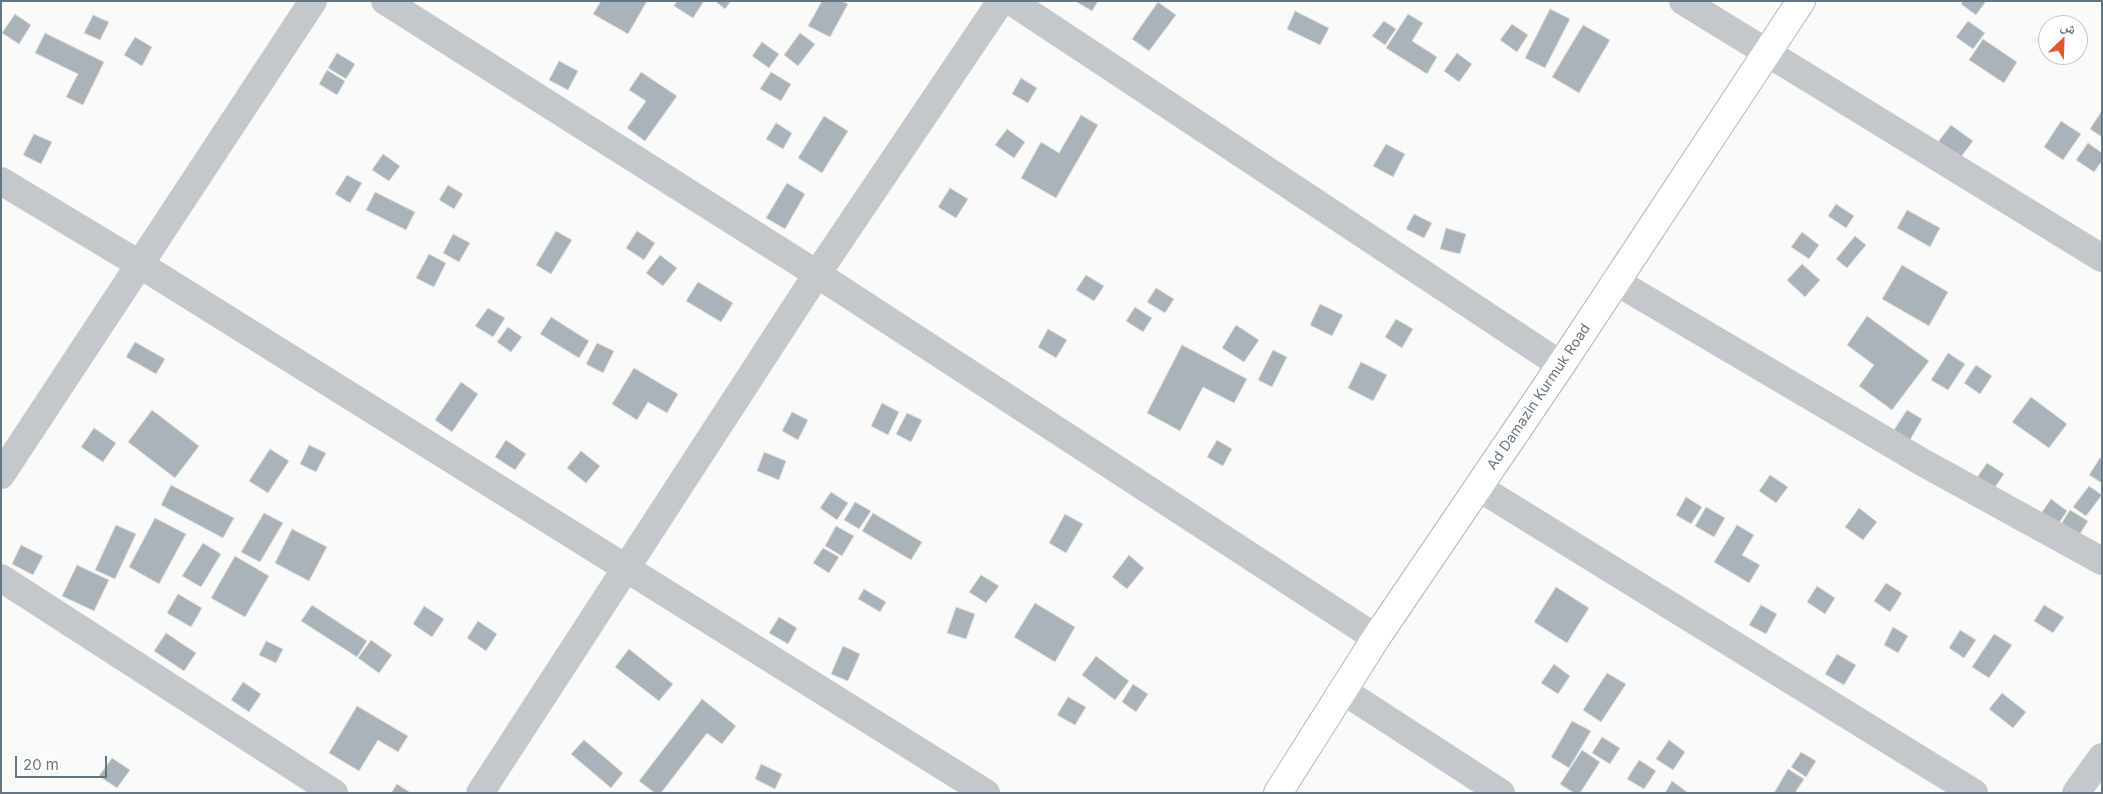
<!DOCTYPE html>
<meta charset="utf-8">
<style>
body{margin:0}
#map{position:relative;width:2103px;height:794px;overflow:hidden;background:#fafaf8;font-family:Inter,"Noto Naskh Arabic",sans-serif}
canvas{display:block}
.frame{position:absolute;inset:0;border:2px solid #657683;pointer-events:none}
.north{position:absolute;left:2038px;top:15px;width:50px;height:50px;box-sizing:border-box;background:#fff;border:1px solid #c1c8cd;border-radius:50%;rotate:24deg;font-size:14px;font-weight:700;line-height:20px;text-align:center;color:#657683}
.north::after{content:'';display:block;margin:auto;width:18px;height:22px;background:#e4572e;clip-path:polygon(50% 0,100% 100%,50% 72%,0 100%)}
.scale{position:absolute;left:15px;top:756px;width:92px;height:22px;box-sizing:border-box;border:2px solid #657683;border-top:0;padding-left:6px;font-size:15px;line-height:18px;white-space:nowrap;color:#657683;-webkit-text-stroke:4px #fff;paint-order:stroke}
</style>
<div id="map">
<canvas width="2103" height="794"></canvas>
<div class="frame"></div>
<div class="north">ش</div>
<div class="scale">20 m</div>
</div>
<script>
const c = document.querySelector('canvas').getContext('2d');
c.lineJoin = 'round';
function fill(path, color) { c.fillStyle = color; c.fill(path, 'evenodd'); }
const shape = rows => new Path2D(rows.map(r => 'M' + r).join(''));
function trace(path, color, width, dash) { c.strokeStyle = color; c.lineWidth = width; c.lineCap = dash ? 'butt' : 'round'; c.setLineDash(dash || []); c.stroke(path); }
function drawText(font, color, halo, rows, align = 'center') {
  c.font = font + ' Inter,sans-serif'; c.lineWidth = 5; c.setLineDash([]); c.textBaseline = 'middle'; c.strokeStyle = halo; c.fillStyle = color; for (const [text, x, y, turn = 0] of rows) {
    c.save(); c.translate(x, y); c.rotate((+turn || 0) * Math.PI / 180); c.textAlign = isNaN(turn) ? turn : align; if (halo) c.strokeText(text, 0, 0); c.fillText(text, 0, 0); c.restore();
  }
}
const building = shape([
 [601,1,647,1,628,34,593,14,601,1],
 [677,1,704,1,693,18,674,6,677,1],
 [715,1,731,1,725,9,715,1],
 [822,1,842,1,848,4,830,37,808,26,822,1],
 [1075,1,1098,1,1092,11,1075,1],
 [1963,1,1986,1,1976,15,1961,4,1963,1],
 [1158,2,1176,15,1149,51,1132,39,1158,2],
 [1550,9,1570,19,1545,68,1525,58,1550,9],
 [1295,11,1329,28,1320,45,1287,29,1295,11],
 [15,14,31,25,19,44,2,33,15,14],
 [1408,14,1423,23,1412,41,1437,57,1427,74,1386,48,1408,14],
 [93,15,109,22,100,40,84,33,93,15],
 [1384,21,1396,29,1385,45,1372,36,1384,21],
 [1968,21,1985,33,1973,49,1956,37,1968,21],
 [1512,24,1528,35,1517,52,1500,40,1512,24],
 [1583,25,1610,40,1579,93,1552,77,1583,25],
 [45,33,104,62,83,105,66,97,78,74,35,53,45,33],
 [800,33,815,44,798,66,784,55,800,33],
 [135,37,152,47,142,66,124,55,135,37],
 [1983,39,2017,62,2004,83,1969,60,1983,39],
 [762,42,779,54,769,68,752,56,762,42],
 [337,53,355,64,346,79,328,68,337,53],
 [1457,53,1472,64,1459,82,1444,71,1457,53],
 [559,61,578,71,568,90,549,80,559,61],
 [327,70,345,81,337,95,319,84,327,70],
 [641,72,677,96,645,141,627,128,646,101,629,90,641,72],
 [771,72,791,84,781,101,760,89,771,72],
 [1021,78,1037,88,1028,103,1012,94,1021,78],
 [2101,112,2102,113,2102,137,2090,129,2101,112],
 [1081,115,1098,125,1056,198,1021,178,1041,142,1059,153,1081,115],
 [824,116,848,131,822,173,798,158,824,116],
 [2061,121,2081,134,2063,160,2044,147,2061,121],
 [776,123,792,133,783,149,766,139,776,123],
 [1951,125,1973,141,1960,158,1938,142,1951,125],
 [1007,129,1025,142,1014,158,995,145,1007,129],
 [34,134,52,142,41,164,23,155,34,134],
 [2088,143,2102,153,2102,161,2094,172,2076,160,2088,143],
 [1386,144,1405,154,1393,177,1373,166,1386,144],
 [383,154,400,166,389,181,372,170,383,154],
 [347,175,362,183,350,203,335,194,347,175],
 [787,183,805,194,785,229,766,218,787,183],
 [448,185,463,194,454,209,439,200,448,185],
 [950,188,968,199,956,218,938,207,950,188],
 [375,192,415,212,406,230,366,210,375,192],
 [1836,204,1854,216,1846,228,1828,216,1836,204],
 [1907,210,1940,228,1930,247,1897,228,1907,210],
 [1414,214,1432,223,1424,238,1406,229,1414,214],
 [1446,228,1466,234,1460,254,1440,249,1446,228],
 [556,231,572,240,551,274,536,265,556,231],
 [637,231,655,243,644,260,626,248,637,231],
 [1802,232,1819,245,1809,259,1791,247,1802,232],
 [453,234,470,243,459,262,443,253,453,234],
 [1855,236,1866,245,1847,268,1836,259,1855,236],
 [429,254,446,263,434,287,416,278,429,254],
 [660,255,677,268,663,286,646,273,660,255],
 [1802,264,1820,280,1805,297,1787,280,1802,264],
 [1902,265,1948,292,1929,326,1882,299,1902,265],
 [1086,275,1104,286,1094,301,1076,290,1086,275],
 [698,282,733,303,721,322,686,301,698,282],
 [1156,288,1174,299,1165,313,1147,302,1156,288],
 [1320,304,1343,315,1332,336,1310,325,1320,304],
 [1135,307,1152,318,1143,332,1126,321,1135,307],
 [488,308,505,318,493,337,475,326,488,308],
 [1867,316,1929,361,1892,410,1859,386,1874,365,1847,345,1867,316],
 [551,317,589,341,579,358,540,334,551,317],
 [1396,319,1413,329,1402,348,1385,337,1396,319],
 [1236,325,1259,340,1244,362,1222,348,1236,325],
 [508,327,522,337,511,352,497,342,508,327],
 [1048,329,1067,340,1056,358,1038,347,1048,329],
 [135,342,165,359,156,374,126,357,135,342],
 [597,343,614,351,603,373,586,364,597,343],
 [1182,345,1247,379,1234,403,1203,387,1180,431,1147,413,1182,345],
 [1273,350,1287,357,1272,387,1258,380,1273,350],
 [1948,353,1965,364,1948,390,1931,380,1948,353],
 [1361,362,1387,375,1373,401,1348,388,1361,362],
 [1976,365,1992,376,1980,394,1964,383,1976,365],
 [634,368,678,394,667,413,648,402,637,420,612,404,634,368],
 [461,382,478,394,452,432,435,420,461,382],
 [2031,397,2067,424,2049,448,2012,422,2031,397],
 [882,403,899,412,888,435,871,426,882,403],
 [152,410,199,446,175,478,128,442,152,410],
 [1907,410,1922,419,1910,440,1894,430,1907,410],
 [792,412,808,420,798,440,782,431,792,412],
 [907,413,922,420,911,442,896,434,907,413],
 [94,428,116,443,103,462,81,447,94,428],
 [506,440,526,454,515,470,495,457,506,440],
 [1217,440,1232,449,1223,466,1207,457,1217,440],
 [309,445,326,453,316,472,300,464,309,445],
 [270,449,289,461,268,493,249,481,270,449],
 [581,451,600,466,586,483,567,468,581,451],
 [764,452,786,461,779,480,757,471,764,452],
 [2100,458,2102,459,2102,483,2089,475,2100,458],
 [1987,463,2004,474,1993,490,1976,479,1987,463],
 [1770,475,1788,487,1776,503,1759,491,1770,475],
 [171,485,234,518,223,538,161,505,171,485],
 [2089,486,2102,495,2086,516,2073,507,2089,486],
 [831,492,848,503,837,520,820,508,831,492],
 [1686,497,1702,507,1691,524,1676,515,1686,497],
 [2051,499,2067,511,2055,529,2038,518,2051,499],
 [855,502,871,511,859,529,844,520,855,502],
 [1706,507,1725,518,1714,537,1695,526,1706,507],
 [1859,508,1877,522,1863,540,1845,527,1859,508],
 [2070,510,2088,521,2076,540,2058,529,2070,510],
 [264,513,283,523,260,562,241,552,264,513],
 [873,513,922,542,911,560,862,531,873,513],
 [1065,514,1083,524,1066,553,1049,543,1065,514],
 [155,518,186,534,159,584,129,567,155,518],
 [116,525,136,534,115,579,95,570,116,525],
 [1737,525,1754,535,1742,555,1760,565,1749,583,1714,562,1737,525],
 [836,526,854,536,842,556,825,546,836,526],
 [292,529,327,547,309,581,275,563,292,529],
 [203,543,221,554,201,587,182,576,203,543],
 [21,545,43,556,33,575,12,564,21,545],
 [823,548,839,557,829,573,813,563,823,548],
 [1129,555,1144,568,1127,589,1112,577,1129,555],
 [235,556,269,576,245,617,211,598,235,556],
 [77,565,109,580,94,611,62,596,77,565],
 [981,575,999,586,986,603,969,592,981,575],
 [1886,583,1902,593,1890,612,1874,601,1886,583],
 [1817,586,1835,598,1825,614,1807,602,1817,586],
 [1556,587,1589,608,1567,643,1534,622,1556,587],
 [864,589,886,602,880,612,858,599,864,589],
 [178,594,202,608,191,627,167,613,178,594],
 [1035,603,1075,627,1055,662,1014,637,1035,603],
 [312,605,367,641,357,657,301,621,312,605],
 [1761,605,1777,614,1766,634,1749,625,1761,605],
 [2044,605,2064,617,2053,633,2034,621,2044,605],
 [424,606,444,619,432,637,413,624,424,606],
 [956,607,975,614,966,639,947,633,956,607],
 [779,617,797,628,788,644,769,633,779,617],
 [478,621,497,634,486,651,467,638,478,621],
 [1893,627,1908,636,1898,653,1884,645,1893,627],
 [1960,630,1976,640,1964,658,1949,648,1960,630],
 [166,633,196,653,184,671,154,651,166,633],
 [1994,634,2012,645,1989,678,1972,667,1994,634],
 [371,640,392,655,379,673,358,658,371,640],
 [266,641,283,649,276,663,259,655,266,641],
 [843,646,860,654,848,681,831,674,843,646],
 [629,649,673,684,659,701,615,667,629,649],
 [1837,654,1856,665,1844,685,1825,674,1837,654],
 [1096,656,1129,681,1115,700,1082,675,1096,656],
 [1554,664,1570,676,1558,694,1541,683,1554,664],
 [1607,673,1626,684,1601,722,1583,710,1607,673],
 [243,682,261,694,249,712,231,700,243,682],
 [1133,684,1148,694,1136,712,1122,702,1133,684],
 [2002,693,2026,712,2013,728,1989,709,2002,693],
 [1068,697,1086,707,1075,725,1057,715,1068,697],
 [702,699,736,726,722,744,707,733,661,793,655,793,639,781,702,699],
 [357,706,408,736,398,752,378,740,359,771,329,753,357,706],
 [1572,721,1591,731,1569,768,1551,757,1572,721],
 [1602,737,1620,748,1610,764,1592,753,1602,737],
 [584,740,623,773,611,788,571,754,584,740],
 [1669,740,1685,752,1673,770,1656,759,1669,740],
 [1582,750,1600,762,1580,793,1574,793,1560,784,1582,750],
 [1801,752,1816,761,1806,777,1791,767,1801,752],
 [112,758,130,770,117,788,99,776,112,758],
 [1639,760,1656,771,1644,789,1627,779,1639,760],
 [761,764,782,774,775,789,755,779,761,764],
 [1788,769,1804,779,1795,793,1774,793,1788,769],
 [1672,781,1687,792,1687,793,1665,793,1672,781],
 [397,784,411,793,391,793,397,784]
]);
const street = shape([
 [385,1,817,274,1376,638],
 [1011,1,1561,365],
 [1683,1,2102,258],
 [1,181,139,264,986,793],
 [1615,281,1922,462,2102,561],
 [1,475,313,1],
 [1478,487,1974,793],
 [1,578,334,793],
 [1342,690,1501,793],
 [480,793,817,274,1001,1],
 [2076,793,2102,757]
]);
const highway = shape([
 [1278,793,1376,638,1561,365,1801,1]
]);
const streetNames = [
 ["Ad Damazin Kurmuk Road",1539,397,-56]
];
fill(building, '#aab3b9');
trace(building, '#dcdcda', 1);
trace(highway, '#b4b9bd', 30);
trace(street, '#c3c8cc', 28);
trace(highway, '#fff', 28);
drawText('14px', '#657683', '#fff', streetNames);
</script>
